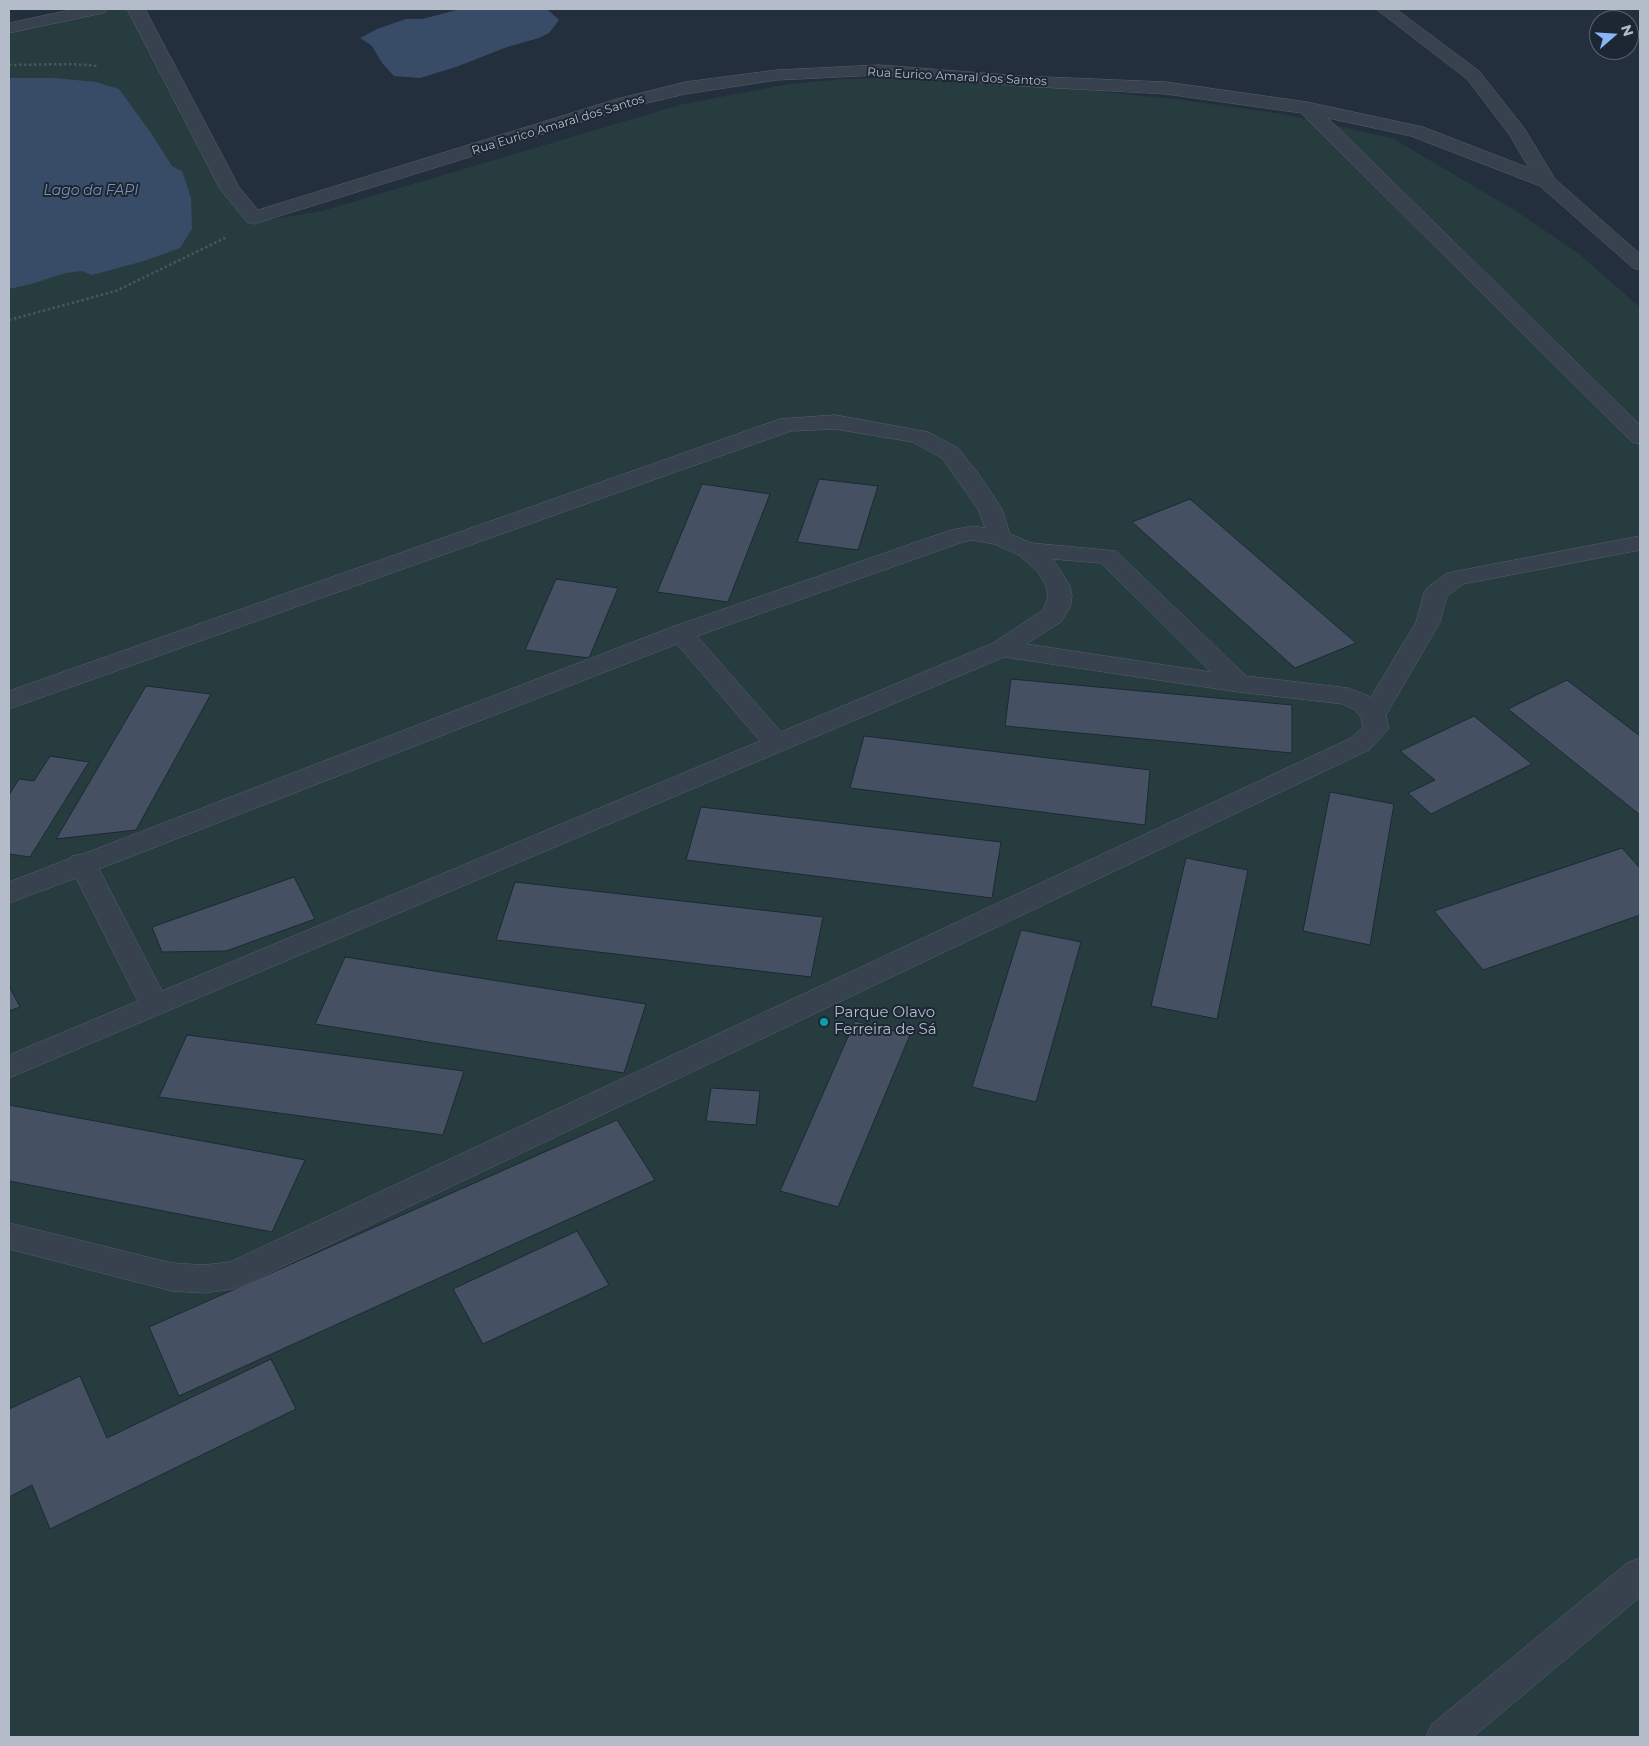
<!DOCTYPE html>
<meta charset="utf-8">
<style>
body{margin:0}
#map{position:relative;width:1649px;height:1746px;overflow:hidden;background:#242f3e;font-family:Montserrat,sans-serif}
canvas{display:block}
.frame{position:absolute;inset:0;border:10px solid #b4bcc9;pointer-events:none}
.north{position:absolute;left:1589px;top:10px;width:50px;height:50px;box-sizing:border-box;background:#1d2633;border:1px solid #59626f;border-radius:50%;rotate:71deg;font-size:14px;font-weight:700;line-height:20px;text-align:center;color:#b4bcc9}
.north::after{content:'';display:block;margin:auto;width:18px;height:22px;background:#8ab4f8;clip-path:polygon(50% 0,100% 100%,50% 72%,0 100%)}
</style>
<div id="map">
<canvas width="1649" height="1746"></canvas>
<div class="frame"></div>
<div class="north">N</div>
</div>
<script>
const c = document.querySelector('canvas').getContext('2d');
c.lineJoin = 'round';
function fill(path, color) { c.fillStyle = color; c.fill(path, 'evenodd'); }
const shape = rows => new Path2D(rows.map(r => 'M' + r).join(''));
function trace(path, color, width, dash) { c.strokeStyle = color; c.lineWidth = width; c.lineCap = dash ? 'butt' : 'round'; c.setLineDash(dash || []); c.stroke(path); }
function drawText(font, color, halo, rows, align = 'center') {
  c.font = font + ' Montserrat,sans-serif'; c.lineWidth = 4; c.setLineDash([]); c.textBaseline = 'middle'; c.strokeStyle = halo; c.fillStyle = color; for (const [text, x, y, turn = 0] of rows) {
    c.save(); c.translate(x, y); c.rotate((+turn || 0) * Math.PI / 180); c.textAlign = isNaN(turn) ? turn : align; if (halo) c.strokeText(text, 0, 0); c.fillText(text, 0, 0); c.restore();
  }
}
const green = shape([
 [105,9,131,9,248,223,322,211,683,104,790,84,843,79,888,78,1075,89,1182,100,1282,114,1392,138,1516,211,1578,253,1640,307,1640,1737,9,1737,9,31]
]);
const water = shape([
 [460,9,547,9,559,20,549,33,539,38,507,47,456,67,420,78,394,76,382,63,372,46,360,38,377,29,406,19,423,19],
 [9,78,54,78,96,82,119,89,151,133,172,166,182,171,191,198,192,229,180,248,144,261,92,275,82,271,66,273,31,284,9,289]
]);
const building = shape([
 [819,479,878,486,858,550,797,542,819,479],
 [702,484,770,494,728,602,657,592,702,484],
 [1190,499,1356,643,1295,668,1132,522,1190,499],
 [556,579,618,588,589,658,525,650,556,579],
 [1011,679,1292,705,1292,753,1005,726,1011,679],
 [1567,680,1640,736,1640,815,1508,709,1567,680],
 [146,686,211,694,136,830,56,839,146,686],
 [1474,716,1532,764,1431,814,1408,793,1435,780,1400,751,1474,716],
 [864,736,1150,770,1145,825,850,788,864,736],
 [50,756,89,762,30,857,9,854,9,795,19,779,34,781,50,756],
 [1330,792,1394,804,1370,945,1303,931,1330,792],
 [701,807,1001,842,992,898,686,860,701,807],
 [1622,848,1640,868,1640,915,1483,970,1434,911,1622,848],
 [1186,858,1248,870,1217,1019,1151,1006,1186,858],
 [294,877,315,919,226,951,162,952,152,927,294,877],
 [515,882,823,917,811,977,496,940,515,882],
 [1021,930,1081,942,1036,1102,972,1087,1021,930],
 [345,957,646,1004,624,1073,315,1024,345,957],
 [9,986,20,1007,9,1011,9,986],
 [855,1021,910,1035,838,1207,780,1191,855,1021],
 [187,1035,464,1071,443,1135,159,1097,187,1035],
 [711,1088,760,1091,756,1125,706,1121,711,1088],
 [9,1105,305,1160,272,1232,9,1181,9,1105],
 [617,1120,655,1180,179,1396,149,1327,617,1120],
 [577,1231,609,1285,483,1344,453,1289,577,1231],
 [271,1359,296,1409,50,1529,32,1485,9,1497,9,1409,80,1376,107,1438,271,1359]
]);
const path = shape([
 [9,65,72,64,98,66],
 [9,320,116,291,227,237]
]);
const minor = shape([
 [75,9,107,9,104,13,98,14,9,33,9,23,75,9],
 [127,9,145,9,239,187,258,210,617,99,685,82,777,70,879,65,1021,76,1166,82,1307,102,1423,127,1529,168,1509,134,1467,79,1376,9,1396,9,1479,71,1524,128,1555,179,1640,254,1640,270,1633,268,1540,186,1411,136,1328,118,1640,425,1640,444,1632,442,1301,113,1166,94,1021,86,879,75,777,80,685,94,630,107,254,224,247,222,220,189,127,9],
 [835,415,928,432,958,448,980,476,1002,509,1010,534,1031,543,1116,551,1246,676,1348,688,1371,697,1416,622,1424,593,1427,588,1447,573,1640,536,1640,550,1463,584,1447,596,1440,622,1386,715,1389,729,1369,750,244,1285,233,1289,204,1293,172,1291,9,1249,9,1223,172,1263,204,1265,230,1262,1351,738,1363,727,1361,717,1355,710,1343,704,1239,692,1004,657,9,1078,9,1055,138,1001,76,878,9,903,9,882,71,858,72,856,83,854,672,627,951,530,973,526,985,528,978,509,942,458,913,442,835,429,791,431,9,709,9,691,780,419,835,415],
 [973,540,994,544,1019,555,1038,572,1046,586,1048,597,1043,610,993,643,781,732,697,636,963,542,973,540],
 [1053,559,1101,563,1211,672,1026,644,1061,622,1070,607,1072,597,1070,586,1053,559],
 [677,644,760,741,162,991,99,869,677,644],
 [1640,1558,1640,1597,1473,1737,1426,1737,1432,1724,1627,1563,1640,1558]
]);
const markers = [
 [824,1022,5,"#0f9aa8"]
];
const farStreetnames = [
 ["Rua Eurico Amaral dos Santos",957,77,3],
 ["Rua Eurico Amaral dos Santos",558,125,-17]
];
const farWaternames = [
 ["Lago da FAPI",91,191]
];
const poiNames = [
 ["Parque Olavo",834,1013],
 ["Ferreira de Sá",834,1030]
];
fill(green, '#263c3f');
fill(water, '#394c67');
fill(building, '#455162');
trace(building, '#1f2835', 1);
trace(minor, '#565f6c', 1);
trace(path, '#44595c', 2.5, [2.5, 2.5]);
fill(minor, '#38414e');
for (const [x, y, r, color] of markers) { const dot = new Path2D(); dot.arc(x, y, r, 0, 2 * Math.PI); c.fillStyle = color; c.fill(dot); trace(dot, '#1d2633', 2); }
drawText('12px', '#b4bcc9', '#1d2633', farStreetnames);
drawText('italic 14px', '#7c92b1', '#1d2633', farWaternames);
drawText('15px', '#b4bcc9', '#1d2633', poiNames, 'left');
</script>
